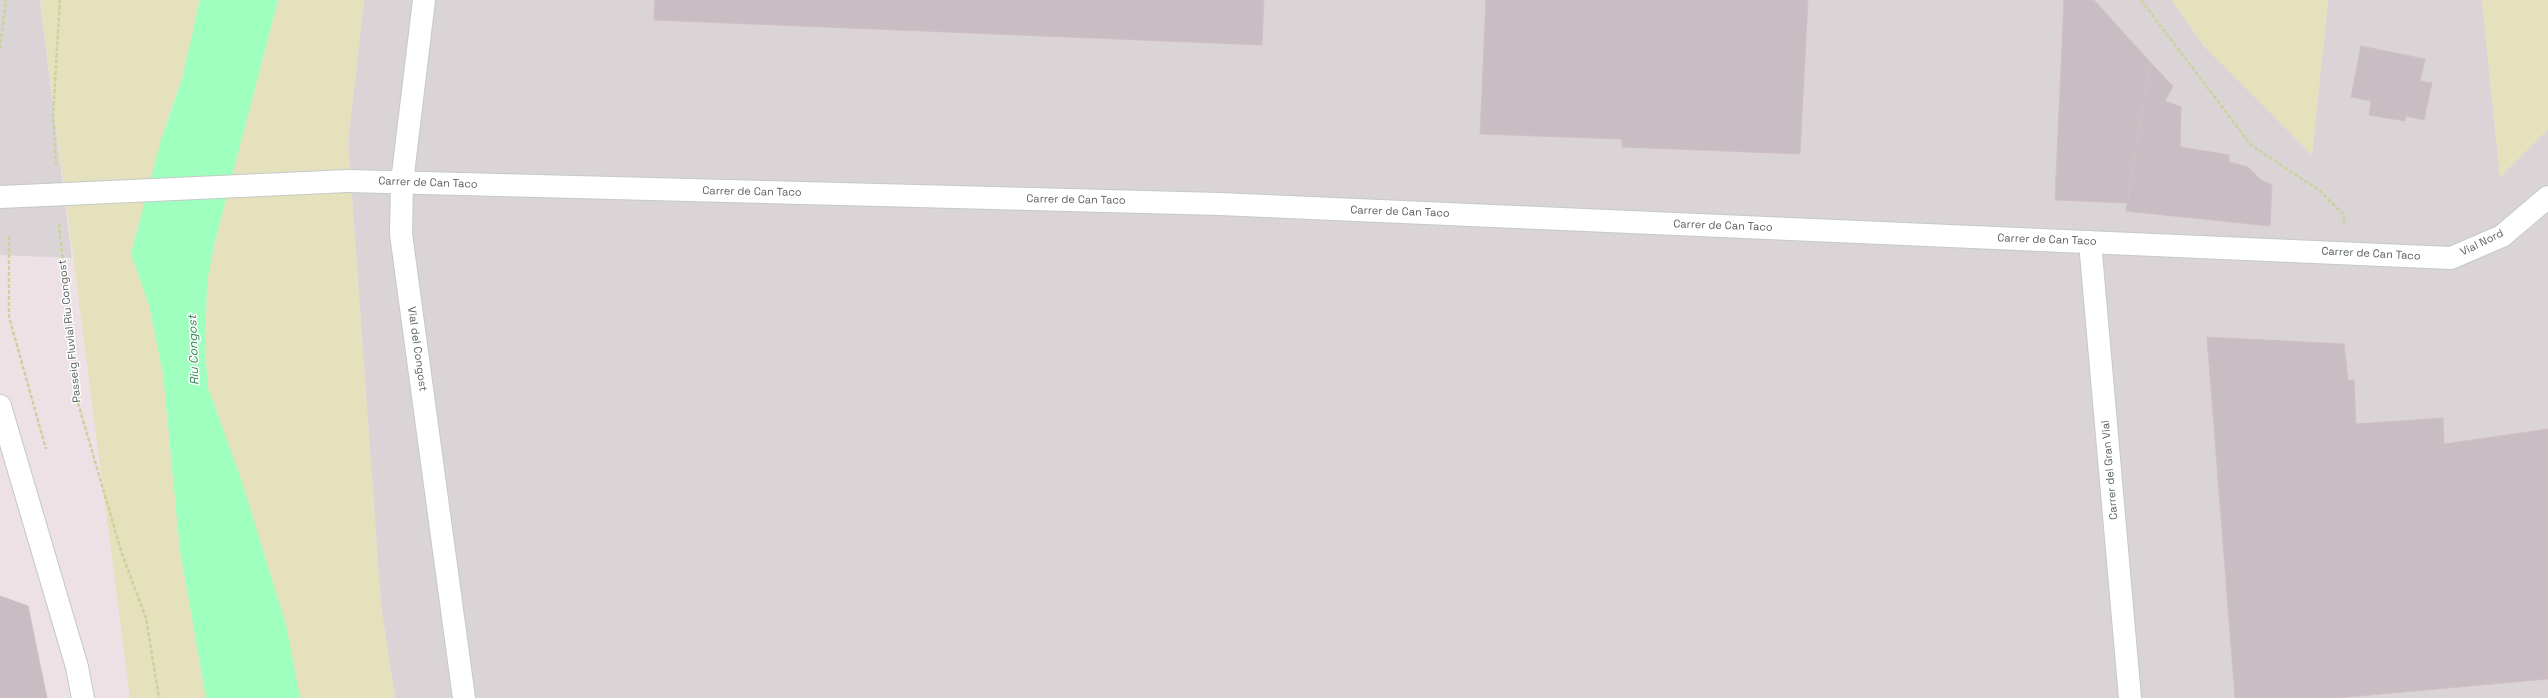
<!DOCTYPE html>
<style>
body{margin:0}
canvas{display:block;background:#ede1e5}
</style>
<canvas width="2548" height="698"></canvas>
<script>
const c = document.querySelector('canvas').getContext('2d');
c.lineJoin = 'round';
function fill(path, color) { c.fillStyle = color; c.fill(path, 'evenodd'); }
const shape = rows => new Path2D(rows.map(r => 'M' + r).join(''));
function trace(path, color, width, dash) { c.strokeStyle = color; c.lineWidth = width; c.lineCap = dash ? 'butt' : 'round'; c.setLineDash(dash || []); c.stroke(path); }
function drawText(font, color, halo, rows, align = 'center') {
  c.font = font + ' "Space Grotesk",sans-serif'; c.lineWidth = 3; c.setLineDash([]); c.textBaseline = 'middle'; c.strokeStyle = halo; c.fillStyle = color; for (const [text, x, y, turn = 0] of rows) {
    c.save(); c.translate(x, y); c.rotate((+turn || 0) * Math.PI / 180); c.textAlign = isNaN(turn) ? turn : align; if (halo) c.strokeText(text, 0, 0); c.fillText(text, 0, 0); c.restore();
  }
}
const industrial = shape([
 [0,0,40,0,72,258,0,255],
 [364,0,2172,0,2204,46,2312,154,2328,0,2482,0,2500,177,2548,129,2548,698,395,698,381,606,348,142]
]);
const green = shape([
 [40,0,200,0,182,79,167,120,131,254,149,305,163,374,180,550,206,698,130,698],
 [278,0,364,0,348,142,381,606,395,698,300,698,208,388,205,350,207,282,214,245],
 [2172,0,2328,0,2312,155,2204,46],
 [2482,0,2548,0,2548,129,2500,177]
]);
const water = shape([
 [200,0,278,0,214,245,207,282,205,350,208,388,241,479,286,625,300,698,206,698,180,550,163,374,149,305,131,254,161,140,182,79]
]);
const building = shape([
 [655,0,1264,0,1262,45,654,20,655,0],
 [1486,0,1808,0,1800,154,1622,147,1622,139,1480,134,1486,0],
 [2064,0,2094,0,2150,62,2127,203,2055,200,2064,0],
 [2361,46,2425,59,2420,81,2432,83,2424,120,2406,116,2405,121,2369,115,2371,101,2351,97,2361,46],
 [2150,62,2173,86,2165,101,2181,107,2180,147,2229,155,2229,162,2248,167,2261,180,2272,185,2270,226,2126,211,2150,62],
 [2207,337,2344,344,2348,380,2354,380,2356,424,2443,418,2444,444,2548,429,2548,679,2337,698,2235,698,2207,337],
 [0,596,28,606,47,698,0,698,0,596]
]);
const path = shape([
 [2141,0,2251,145,2320,191,2344,215,2344,224],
 [0,49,6,0],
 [56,165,53,116,60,0],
 [59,224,78,403,122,554,146,618,159,698],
 [9,236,9,317,46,449]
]);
const street = shape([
 [424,0,402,182,401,234,464,698],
 [348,181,1220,204,2451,258,2502,236,2548,197],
 [0,197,45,195],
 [2090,242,2130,698],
 [0,406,77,667,83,698]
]);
const streetBridge = shape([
 [45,195,348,181]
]);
const streetNames = [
 ["Carrer de Can Taco",428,183,2],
 ["Carrer de Can Taco",752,192,1],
 ["Carrer de Can Taco",1076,200,1],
 ["Carrer de Can Taco",1400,212,2],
 ["Carrer de Can Taco",1723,226,2],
 ["Carrer de Can Taco",2047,240,2],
 ["Vial Nord",2482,243,-26],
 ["Carrer de Can Taco",2371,254,3],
 ["Passeig Fluvial Riu Congost",70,331,-96],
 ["Vial del Congost",417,349,82],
 ["Carrer del Gran Vial",2110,470,-95]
];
const waterNames = [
 ["Riu Congost",194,350,-92]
];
fill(industrial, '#dbd4d6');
fill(green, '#e5e1bd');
fill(water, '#9fffbe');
fill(building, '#c8bdc2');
trace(building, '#d2bfc7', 1);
trace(street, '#c3cac7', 24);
trace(path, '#cad29d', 2.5, [4, 2]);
trace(street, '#fff', 22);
trace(streetBridge, '#c3cac7', 24, []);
trace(streetBridge, '#fff', 22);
drawText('11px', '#5a625e', '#fff', streetNames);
drawText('italic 12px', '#308552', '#fff', waterNames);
</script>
